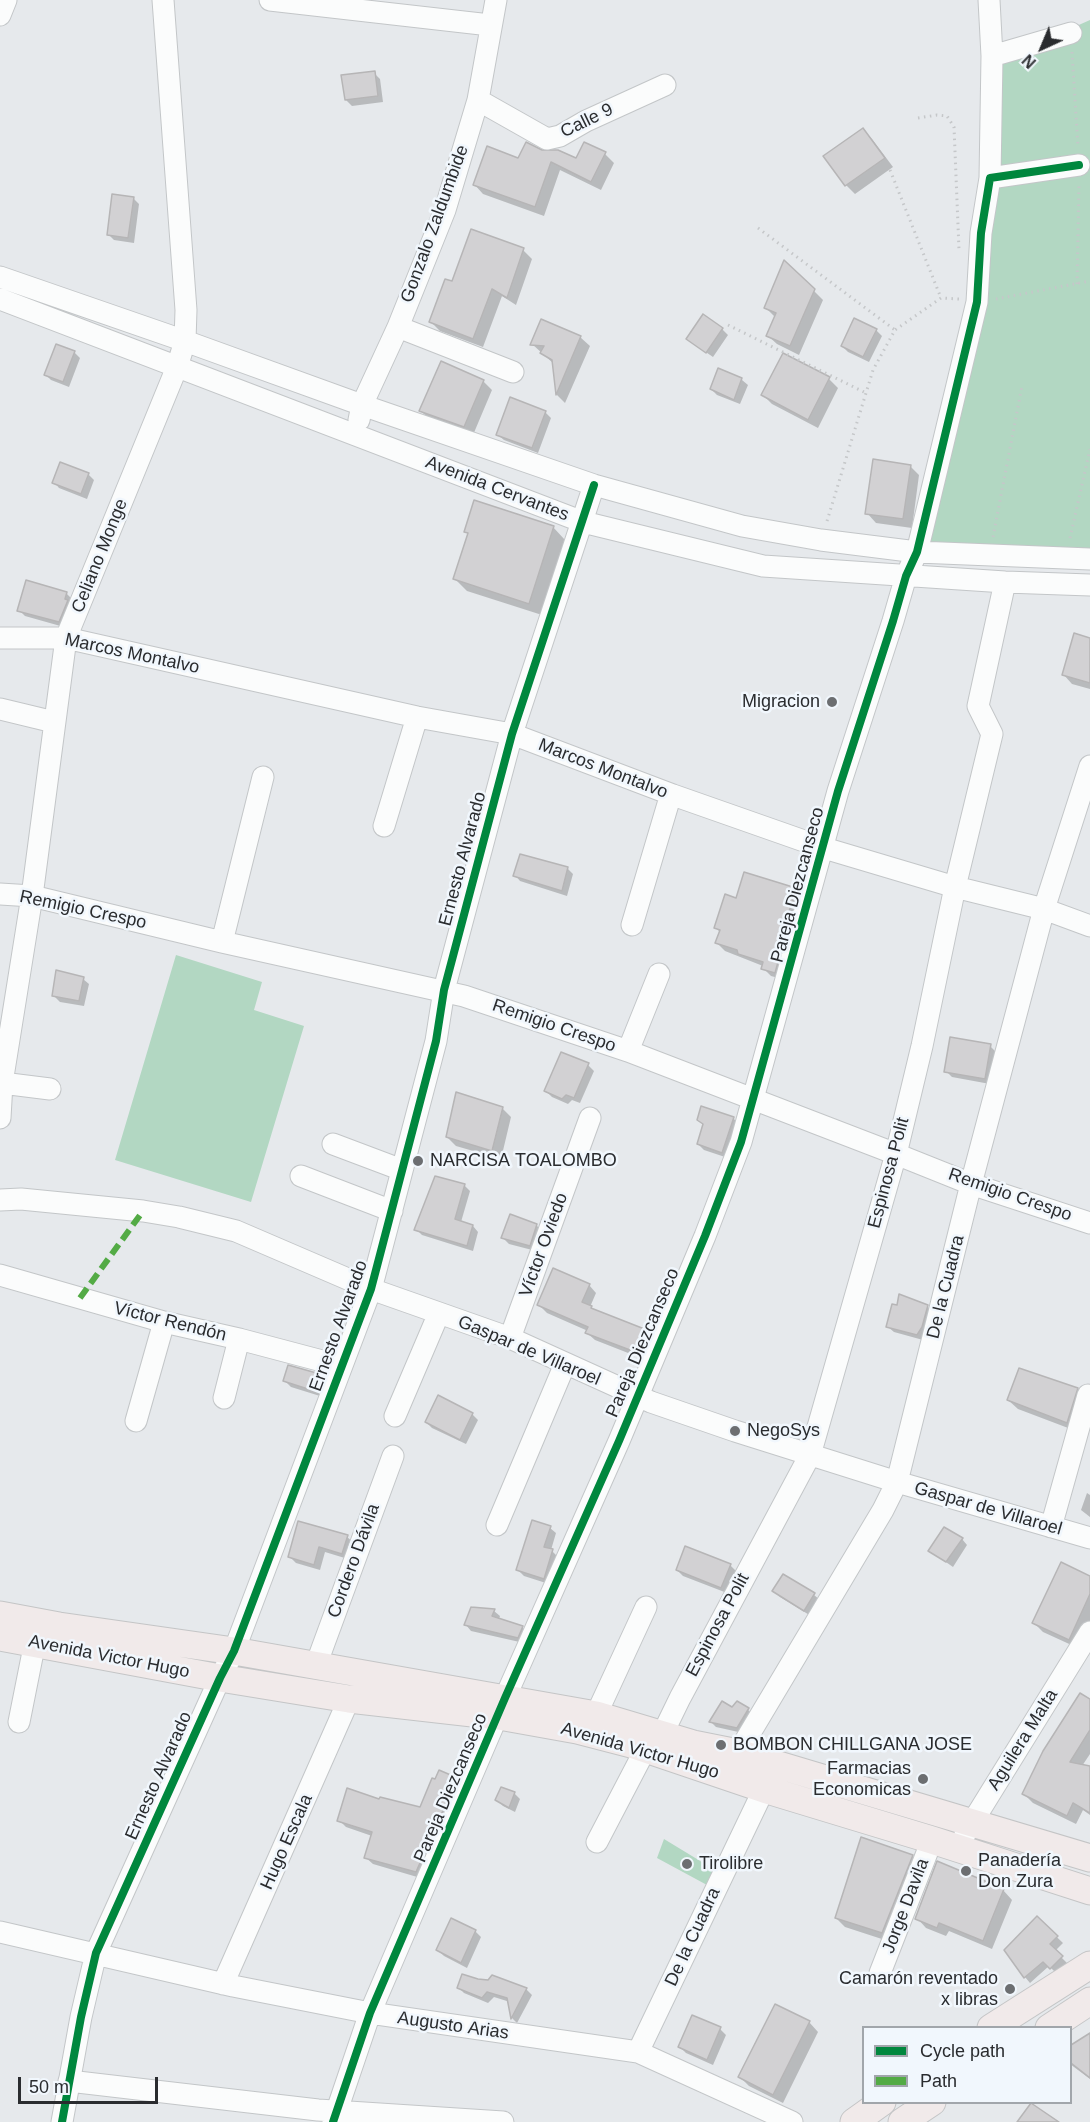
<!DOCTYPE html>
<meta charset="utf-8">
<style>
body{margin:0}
#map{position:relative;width:1090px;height:2122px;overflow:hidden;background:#e6e9ec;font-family:Arial,sans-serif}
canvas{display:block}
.legend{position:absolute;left:862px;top:2026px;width:210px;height:78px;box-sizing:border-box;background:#f1f7fd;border:2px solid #a1a6ab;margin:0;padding:8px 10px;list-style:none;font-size:18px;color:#2a2c2f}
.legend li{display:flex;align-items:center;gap:12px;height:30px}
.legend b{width:30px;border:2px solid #a1a6ab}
.north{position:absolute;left:1012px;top:18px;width:60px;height:60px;-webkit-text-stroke:4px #f1f7fd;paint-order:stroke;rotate:224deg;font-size:16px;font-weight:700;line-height:24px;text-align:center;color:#2a2c2f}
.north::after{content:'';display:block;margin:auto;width:21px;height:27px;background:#2a2c2f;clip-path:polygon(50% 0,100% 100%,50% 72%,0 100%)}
.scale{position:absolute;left:18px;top:2077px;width:140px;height:27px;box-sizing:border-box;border:3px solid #2a2c2f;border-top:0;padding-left:8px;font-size:18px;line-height:21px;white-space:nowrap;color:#2a2c2f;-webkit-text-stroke:4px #f1f7fd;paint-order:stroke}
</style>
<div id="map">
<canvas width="1090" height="2122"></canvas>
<ul class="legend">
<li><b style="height:8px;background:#00873e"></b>Cycle path</li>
<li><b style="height:8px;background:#53ab45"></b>Path</li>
</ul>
<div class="north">N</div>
<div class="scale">50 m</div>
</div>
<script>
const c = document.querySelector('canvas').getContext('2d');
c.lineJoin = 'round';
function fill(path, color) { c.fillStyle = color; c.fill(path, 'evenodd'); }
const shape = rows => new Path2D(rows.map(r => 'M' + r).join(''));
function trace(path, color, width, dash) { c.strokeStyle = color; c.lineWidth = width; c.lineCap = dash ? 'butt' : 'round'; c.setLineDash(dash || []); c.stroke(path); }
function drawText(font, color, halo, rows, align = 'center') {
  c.font = font + ' Arial,sans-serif'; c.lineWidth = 5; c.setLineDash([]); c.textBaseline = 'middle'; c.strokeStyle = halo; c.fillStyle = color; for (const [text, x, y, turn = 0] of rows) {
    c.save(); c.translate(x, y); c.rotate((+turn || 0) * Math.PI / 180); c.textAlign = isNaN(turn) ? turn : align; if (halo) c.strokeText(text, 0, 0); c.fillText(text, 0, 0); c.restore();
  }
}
const green = shape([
 [1090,20,1090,550,925,546,986,311,1000,60],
 [176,955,262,982,254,1010,304,1026,251,1202,115,1160],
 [664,1839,715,1870,707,1885,657,1858]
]);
const shadow = shape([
 [374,73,380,79,383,102,352,106,346,100],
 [863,130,872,139,893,167,855,194,846,185],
 [541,152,576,160,605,154,614,163,601,190,560,170,544,216,483,194,474,184,519,160],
 [133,198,139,204,134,243,114,240,108,234],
 [523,250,532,259,516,305,502,296,483,347,440,331,431,322,453,283],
 [785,262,823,300,799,355,777,344,767,335,775,317,765,307],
 [542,321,580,337,590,346,565,403,557,395,554,364,532,344],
 [722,329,728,335,713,357,694,344],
 [876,330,882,336,869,362,848,352,842,346],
 [74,352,80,358,69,387,51,380,45,374],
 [719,370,742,380,748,385,740,404,717,395,711,389],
 [829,379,838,388,818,428,772,404,763,395],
 [483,381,492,390,473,435,430,420,421,411],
 [545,412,551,418,538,453,504,440,498,435],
 [910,466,919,475,912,528,876,523,867,513],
 [88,474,94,480,87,499,59,488,54,482],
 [553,527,565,540,542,615,467,591,455,579,469,535,466,532],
 [66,593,72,599,64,627,25,616,19,610],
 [1090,640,1090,689,1072,684,1063,674],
 [568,869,573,874,567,896,520,881,515,875],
 [795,889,803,897,782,979,771,976,763,968,763,966,725,951,717,943,720,932,716,928,737,900],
 [83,979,89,984,84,1006,60,1002,54,996],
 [990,1046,996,1052,990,1084,952,1077,946,1071],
 [588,1065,594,1071,580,1103,572,1100,568,1104,552,1097,546,1091],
 [502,1108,511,1117,501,1159,456,1146,447,1137],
 [733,1118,739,1124,728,1158,704,1150,698,1144],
 [464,1185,470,1191,461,1222,473,1226,478,1232,473,1251,422,1235,416,1229],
 [510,1216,537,1226,543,1231,536,1251,509,1244,503,1238],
 [589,1285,596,1293,590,1307,595,1311,646,1331,654,1339,646,1360,595,1340,587,1333,588,1331,547,1313,539,1305],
 [927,1306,933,1312,923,1340,894,1332,888,1327,898,1307],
 [319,1375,325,1381,320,1396,291,1387,285,1381],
 [1077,1389,1086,1398,1076,1431,1018,1409,1008,1400],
 [472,1414,478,1420,466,1444,432,1428,426,1422],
 [1087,1493,1090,1495,1090,1517,1081,1510],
 [550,1528,556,1533,551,1550,558,1557,549,1584,524,1576,518,1570],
 [347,1537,353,1542,348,1559,325,1552,320,1570,296,1563,290,1557],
 [962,1539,967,1545,953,1567,930,1551],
 [730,1565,736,1571,727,1593,683,1576,677,1570],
 [1090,1577,1090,1622,1078,1648,1043,1632,1034,1623],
 [774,1591,814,1595,820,1600,811,1616,780,1597],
 [494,1611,500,1616,499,1619,522,1627,528,1633,524,1643,471,1631,466,1625],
 [1090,1701,1090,1754,1082,1766,1090,1768,1090,1815,1083,1810,1076,1824,1033,1803,1024,1794],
 [748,1710,754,1715,743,1733,716,1727,711,1722],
 [440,1772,453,1778,460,1785,424,1879,373,1864,365,1857,372,1836,346,1827,339,1820,379,1801,421,1809],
 [514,1793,520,1799,515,1812,503,1806,497,1800],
 [912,1856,921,1865,891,1942,845,1927,836,1918],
 [1003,1890,1012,1900,992,1949,949,1931,946,1936,926,1928,917,1918],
 [1037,1918,1063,1943,1055,1951,1067,1963,1057,1974,1049,1966,1030,1983,1025,1977],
 [452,1920,475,1931,481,1937,467,1968,444,1956,438,1950],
 [458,1987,526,1989,532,1995,517,2023,512,2018,510,2002,494,1997,488,2003,464,1993],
 [809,2022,818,2032,783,2103,749,2086,740,2077],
 [720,2029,726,2035,713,2065,686,2053,680,2047],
 [1090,2035,1090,2079,1070,2064,1070,2047]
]);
const building = shape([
 [375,71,378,96,345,100,341,75,375,71],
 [863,128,885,158,845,186,823,156,863,128],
 [526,142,542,150,558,150,576,158,584,142,606,152,591,182,551,162,535,207,473,185,487,146,518,158,526,142],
 [112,194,134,197,128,238,107,235,112,194],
 [471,229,524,248,507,298,492,289,473,339,429,322,445,279,452,281,471,229],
 [784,260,815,289,790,346,766,336,776,313,764,308,784,260],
 [703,314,723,328,706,353,686,339,703,314],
 [854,318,877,329,863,357,841,346,854,318],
 [541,319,581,336,556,395,552,360,540,353,544,346,530,345,541,319],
 [56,344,75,351,63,382,44,375,56,344],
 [783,353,830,377,808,420,761,395,783,353],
 [441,361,484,380,464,427,419,411,441,361],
 [718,368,742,378,734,400,710,389,718,368],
 [510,397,546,411,532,448,496,435,510,397],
 [873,459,911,465,903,519,865,514,873,459],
 [60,462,89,473,81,494,52,483,60,462],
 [474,500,554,526,529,604,453,579,468,533,464,532,474,500],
 [26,580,67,592,65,599,68,600,59,622,17,611,26,580],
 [1074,633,1090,638,1090,683,1062,675,1074,633],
 [520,854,568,867,562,891,513,876,520,854],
 [744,872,796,888,781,939,784,940,775,973,761,969,763,962,738,954,737,950,715,943,720,930,714,928,725,894,736,898,744,872],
 [56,970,84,977,79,1001,52,996,56,970],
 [950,1037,991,1044,985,1079,944,1072,950,1037],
 [561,1052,589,1063,574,1098,566,1095,562,1099,544,1091,561,1052],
 [456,1092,503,1107,492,1151,446,1137,456,1092],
 [701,1106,734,1117,722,1153,697,1144,703,1124,697,1120,701,1106],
 [435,1176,465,1184,455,1219,473,1225,467,1246,414,1230,435,1176],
 [510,1214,537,1224,530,1246,501,1238,510,1214],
 [553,1268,590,1284,582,1302,592,1306,591,1308,647,1330,638,1353,585,1333,588,1327,537,1305,553,1268],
 [899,1294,928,1305,922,1327,917,1335,886,1327,892,1304,897,1305,899,1294],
 [288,1365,320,1374,314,1391,283,1381,288,1365],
 [1019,1368,1078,1388,1067,1423,1007,1400,1019,1368],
 [438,1395,473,1413,460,1440,425,1422,438,1395],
 [532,1520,551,1526,544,1547,553,1549,544,1579,516,1570,532,1520],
 [298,1521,348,1535,342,1554,319,1547,314,1565,288,1557,298,1521],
 [944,1527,963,1538,946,1562,928,1551,944,1527],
 [685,1546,731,1564,721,1588,676,1570,685,1546],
 [1061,1562,1090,1576,1090,1594,1069,1640,1032,1623,1061,1562],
 [783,1574,815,1593,804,1611,772,1591,783,1574],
 [471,1607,495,1609,492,1616,523,1626,518,1638,464,1625,471,1607],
 [1080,1693,1090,1699,1090,1730,1070,1762,1090,1766,1090,1813,1073,1803,1067,1816,1022,1794,1043,1751,1080,1693],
 [722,1701,732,1707,737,1701,749,1708,737,1728,709,1722,722,1701],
 [439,1770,453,1776,444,1798,448,1799,416,1872,364,1858,372,1832,337,1821,347,1788,379,1799,380,1797,420,1807,432,1778,435,1779,439,1770],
 [501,1787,515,1792,509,1808,495,1800,501,1787],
 [861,1837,913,1855,882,1933,835,1918,861,1837],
 [937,1861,1004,1889,983,1941,939,1923,937,1928,915,1919,937,1861],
 [1037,1916,1058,1936,1050,1944,1063,1956,1050,1969,1043,1962,1024,1978,1004,1950,1037,1916],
 [451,1918,476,1930,461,1963,436,1950,451,1918],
 [462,1974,478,1979,488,1980,492,1975,527,1988,511,2019,507,1998,487,1992,482,1998,457,1988,462,1974],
 [775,2004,810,2021,773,2095,738,2077,775,2004],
 [692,2015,721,2027,707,2060,678,2047,692,2015],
 [1090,2033,1090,2078,1071,2063,1071,2045,1090,2033],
 [1031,2103,1059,2122,1017,2122,1031,2103]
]);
const path = shape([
 [1072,52,1078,147],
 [918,118,937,115,947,116,954,127,959,250],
 [890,170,941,298],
 [758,228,895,330],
 [1077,284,1079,183],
 [996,299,1090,281],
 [728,325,866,393],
 [827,521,873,370,895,330,941,298,959,299],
 [993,537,1022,386],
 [1070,538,1090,449]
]);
const minor = shape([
 [270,0,490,25],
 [989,0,992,56,990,178],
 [0,15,6,0],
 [992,56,1071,33],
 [478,100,547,139,560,136,586,121,665,85],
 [0,277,185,341,362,405,594,485,742,526,821,540,917,552,1090,559],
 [0,299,583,522,763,566,1005,582,1090,585],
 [398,327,513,372],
 [359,420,362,405,398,327,445,210,478,100,496,0],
 [0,638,66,638,417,717,512,734,673,795,824,848,955,887,1044,909,1090,926],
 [0,709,54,722],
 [384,826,417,717],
 [0,894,32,896,222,942,464,996,628,1051,896,1154,971,1184,1090,1223],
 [632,925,668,804,673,795],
 [222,942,263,777],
 [628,1051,659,974],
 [2,1083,50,1089],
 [0,1118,2,1083,32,896,66,638,177,367,185,341,186,310,163,0],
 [333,1144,402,1170],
 [301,1176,392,1211],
 [0,1200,21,1199,143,1211,179,1217,236,1231,371,1289,510,1338,651,1402,735,1431,897,1482,1090,1538],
 [0,1275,164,1322,239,1339,341,1366],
 [510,1338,590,1118],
 [224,1398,239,1339],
 [395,1416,439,1313],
 [136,1421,164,1322],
 [497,1525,565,1364],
 [1051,1527,1088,1395],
 [316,1665,393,1456],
 [596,1715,646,1607],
 [19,1722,35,1642],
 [662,1735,680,1698,810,1455,896,1154,922,1046,955,887,992,734,978,706,1005,582],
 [734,1765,738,1753,883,1510,897,1482,971,1184,1044,909,1090,766],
 [965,1834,1090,1632],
 [597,1842,645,1750],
 [0,1932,233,1986,370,2013,638,2052,792,2122],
 [880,1973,932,1840],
 [223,1984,349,1699],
 [638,2052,764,1789],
 [69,2081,318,2110,503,2122],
 [62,2122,81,2017,96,1953,220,1678,234,1651,371,1289,436,1041,444,990,512,734,594,485],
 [333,2122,370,2013,505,1698,619,1441,705,1236,741,1142,838,791,893,621,906,576,917,552,977,302,981,233,990,178,1079,165]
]);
const major = shape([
 [0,1615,59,1626,234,1651,596,1715,693,1744,738,1753,1090,1858],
 [0,1637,220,1678,349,1699,499,1716,577,1730,631,1744,764,1789,932,1840,1090,1891],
 [991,2028,1090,1965],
 [1049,2028,1090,2001],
 [854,2122,882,2102],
 [902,2122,932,2102]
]);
const quiet = shape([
 [80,1298,143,1211]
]);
const cycleway = shape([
 [62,2122,81,2017,96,1953,220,1678,234,1651,371,1289,436,1041,444,990,512,734,594,485],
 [333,2122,370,2013,505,1698,619,1441,705,1236,741,1142,838,791,893,621,906,576,917,552,977,302,981,233,990,178,1079,165]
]);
const markers = [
 [832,702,6,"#6c6e71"],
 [418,1161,6,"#6c6e71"],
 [735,1431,6,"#6c6e71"],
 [721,1745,6,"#6c6e71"],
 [923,1779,6,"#6c6e71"],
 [687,1864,6,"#6c6e71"],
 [966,1871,6,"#6c6e71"],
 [1010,1989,6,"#6c6e71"]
];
const streetNames = [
 ["Calle 9",587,121,-26],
 ["Gonzalo Zaldumbide",435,224,-70],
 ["Avenida Cervantes",497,489,21],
 ["Celiano Monge",100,556,-68],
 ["Marcos Montalvo",132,654,12],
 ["Marcos Montalvo",603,769,21],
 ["Ernesto Alvarado",463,859,-75],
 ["Pareja Diezcanseco",798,885,-75],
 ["Remigio Crespo",83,910,12],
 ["Remigio Crespo",554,1026,19],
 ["Espinosa Polit",889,1173,-75],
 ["Remigio Crespo",1010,1195,19],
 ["Víctor Oviedo",544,1245,-70],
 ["De la Cuadra",946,1287,-76],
 ["Víctor Rendón",170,1322,14],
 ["Ernesto Alvarado",339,1326,-70],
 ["Pareja Diezcanseco",643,1343,-67],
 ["Gaspar de Villaroel",529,1351,23],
 ["Gaspar de Villaroel",988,1509,16],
 ["Cordero Dávila",354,1561,-70],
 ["Espinosa Polit",718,1625,-62],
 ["Avenida Victor Hugo",109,1657,11],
 ["Aguilera Malta",1023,1740,-58],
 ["Avenida Victor Hugo",640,1751,16],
 ["Ernesto Alvarado",159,1776,-66],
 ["Pareja Diezcanseco",451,1788,-67],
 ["Hugo Escala",287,1842,-66],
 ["Jorge Davila",906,1906,-69],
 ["De la Cuadra",693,1937,-65],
 ["Augusto Arias",453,2026,8]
];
const poiNames = [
 ["Migracion",820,702,"right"],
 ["NARCISA TOALOMBO",430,1161],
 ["NegoSys",747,1431],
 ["BOMBON CHILLGANA JOSE",733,1745],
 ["Farmacias",911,1769,"right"],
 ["Economicas",911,1790,"right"],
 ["Panadería",978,1861],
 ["Don Zura",978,1882],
 ["Tirolibre",699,1864],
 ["Camarón reventado",998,1979,"right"],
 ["x libras",998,2000,"right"]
];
fill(green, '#b2d7c2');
fill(shadow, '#0003');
fill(building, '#d2d1d3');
trace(building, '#b6b5b6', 1.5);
trace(minor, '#c3c6c8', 23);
trace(major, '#c4c5c6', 29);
trace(path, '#c5c7c9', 3, [1.5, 4.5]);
trace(minor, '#fbfcfc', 21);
trace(major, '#f1eaea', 27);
trace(quiet, '#53ab45', 6, [12, 6]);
trace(cycleway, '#00873e', 8);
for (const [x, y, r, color] of markers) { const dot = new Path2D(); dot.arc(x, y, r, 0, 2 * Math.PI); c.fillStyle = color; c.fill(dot); trace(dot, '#f1f7fd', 2); }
drawText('18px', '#2a2c2f', '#f1f7fd', streetNames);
drawText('18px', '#2a2c2f', '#f1f7fd', poiNames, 'left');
</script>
